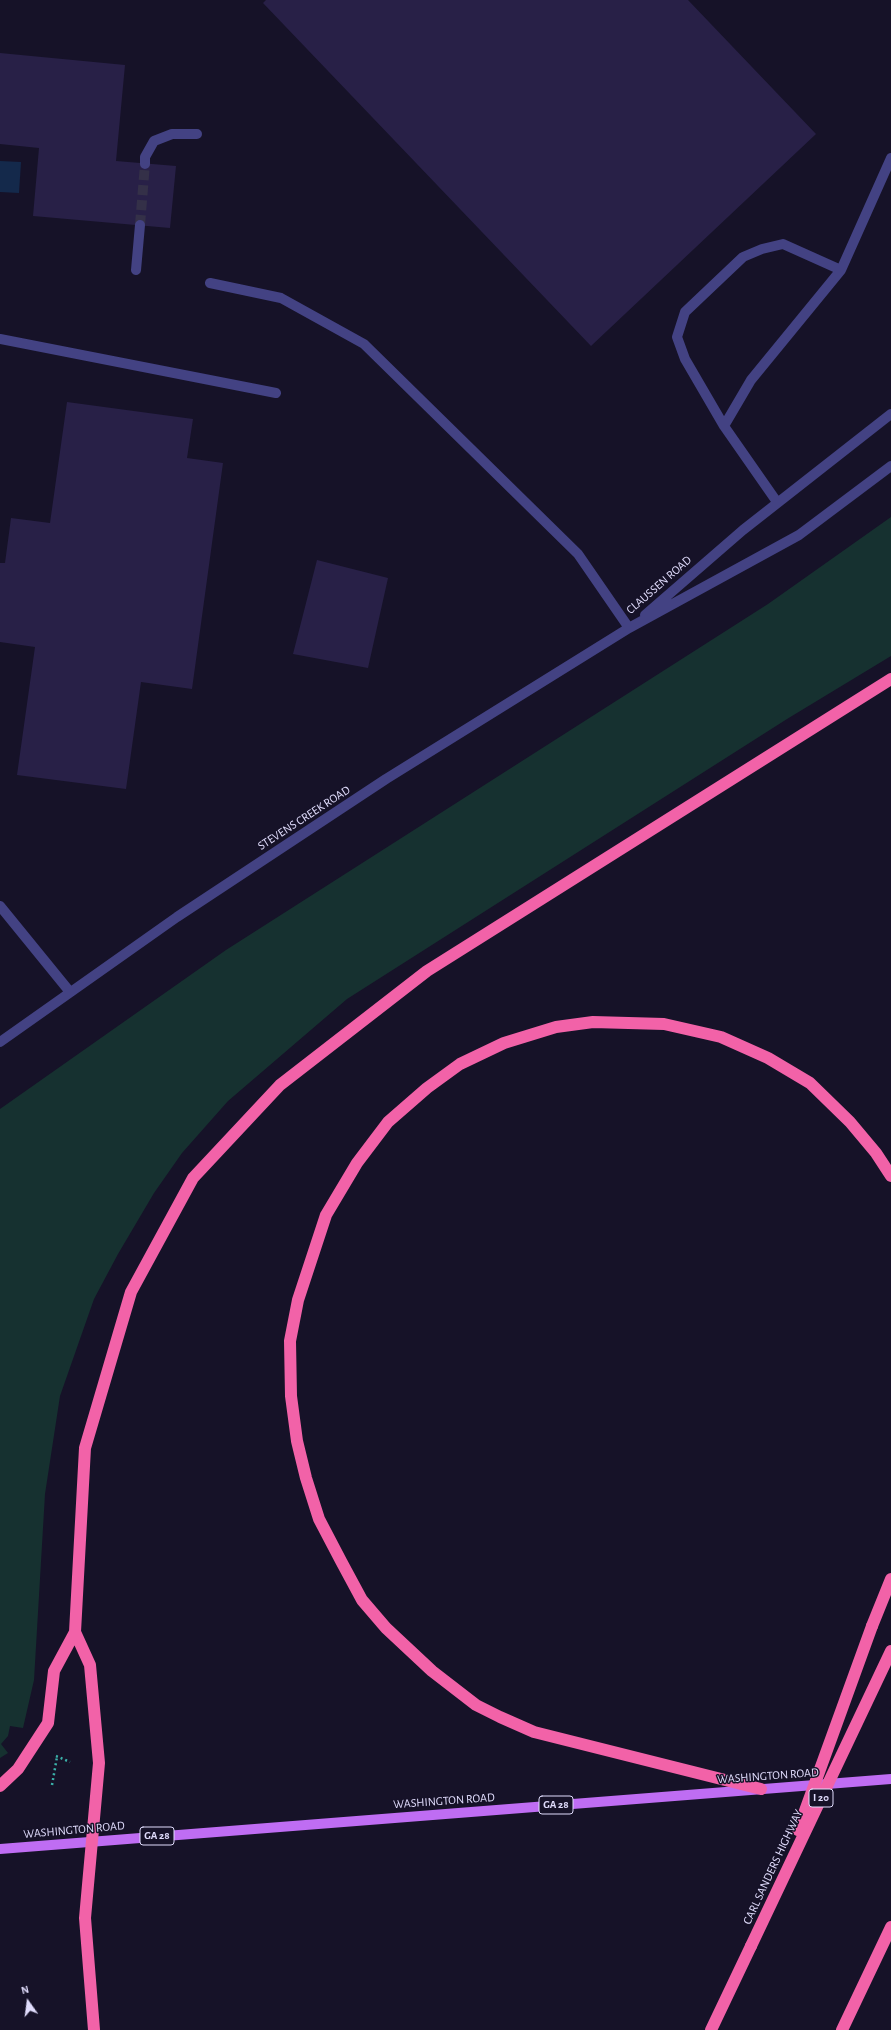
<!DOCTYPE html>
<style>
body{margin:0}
#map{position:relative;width:891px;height:2030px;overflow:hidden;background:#161228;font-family:"Alegreya Sans",sans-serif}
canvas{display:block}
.north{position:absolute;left:8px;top:1982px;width:40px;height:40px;-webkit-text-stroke:3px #161228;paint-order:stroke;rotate:346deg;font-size:11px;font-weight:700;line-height:16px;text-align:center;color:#e0dcfc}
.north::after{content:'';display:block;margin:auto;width:14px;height:18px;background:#e0dcfc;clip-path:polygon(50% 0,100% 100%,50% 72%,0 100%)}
</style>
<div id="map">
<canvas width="891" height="2030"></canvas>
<div class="north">N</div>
</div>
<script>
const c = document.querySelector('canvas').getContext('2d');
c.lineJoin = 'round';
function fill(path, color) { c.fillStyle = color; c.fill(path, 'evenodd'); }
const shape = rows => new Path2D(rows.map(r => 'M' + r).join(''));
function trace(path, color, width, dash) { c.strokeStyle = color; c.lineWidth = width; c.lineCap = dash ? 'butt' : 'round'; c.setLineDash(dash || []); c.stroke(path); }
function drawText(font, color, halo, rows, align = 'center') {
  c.font = font + ' "Alegreya Sans",sans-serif'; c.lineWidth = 3; c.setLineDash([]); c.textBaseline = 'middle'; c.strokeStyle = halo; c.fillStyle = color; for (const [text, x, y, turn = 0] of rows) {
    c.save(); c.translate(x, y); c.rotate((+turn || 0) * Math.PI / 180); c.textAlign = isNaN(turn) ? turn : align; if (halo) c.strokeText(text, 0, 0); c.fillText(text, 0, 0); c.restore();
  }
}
const green = shape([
 [891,517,891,656,787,719,347,999,228,1101,182,1153,154,1193,118,1254,94,1299,60,1396,45,1494,34,1680,23,1728,10,1726,8,1736,1,1744,8,1753,0,1758,0,1109,226,950,768,604]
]);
const water = shape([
 [0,161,21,162,19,193,0,192]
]);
const building = shape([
 [266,0,688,0,816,134,591,346,263,3],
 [0,53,125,65,116,161,176,166,170,228,33,216,39,148,0,144],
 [67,402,193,419,187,458,223,463,192,689,141,682,126,789,17,775,35,647,0,642,0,563,5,563,11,518,50,523],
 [317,560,388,578,368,668,293,654]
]);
const minorTunnel = shape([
 [140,225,145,164]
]);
const path = shape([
 [56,1756,70,1762],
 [52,1785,57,1757]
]);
const minor = shape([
 [145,164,145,157,154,141,172,134,197,134],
 [136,270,140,225],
 [210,283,281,298,364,344,578,554,629,628],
 [0,339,276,393],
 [724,426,751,380,841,270,891,158],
 [777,502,724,426,685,359,677,337,685,312,743,257,762,249,783,244,841,270],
 [645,615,743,530,891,414],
 [0,906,70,992],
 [0,1042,177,917,386,779,629,628,799,535,891,466]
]);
const major = shape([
 [0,1849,891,1779]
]);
const highway = shape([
 [872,1626,891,1579],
 [0,1786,18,1769,48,1723,54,1671,75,1632],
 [761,1789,534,1732,500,1717,476,1705,432,1671,386,1628,362,1600,341,1561,319,1519,306,1478,297,1441,291,1396,290,1341,298,1300,326,1215,357,1163,388,1122,427,1088,460,1064,504,1043,556,1027,593,1022,664,1024,721,1037,768,1058,810,1083,850,1122,876,1153,891,1176],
 [94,2030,85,1918,99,1763,90,1665,75,1632,85,1448,131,1292,193,1178,280,1085,427,971,891,679],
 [711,2030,751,1946],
 [842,2030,891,1927]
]);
const highwayBridge = shape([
 [798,1830,872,1626],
 [751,1946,891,1651]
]);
const shields = [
 [821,1798,24],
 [556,1805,34],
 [157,1836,34]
];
const shieldNames = [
 ["I 20",821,1798],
 ["GA 28",556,1805],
 ["GA 28",157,1836]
];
const streetNames = [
 ["CLAUSSEN ROAD",659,585,-41],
 ["STEVENS CREEK ROAD",304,818,-33],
 ["WASHINGTON ROAD",768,1776,-4],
 ["WASHINGTON ROAD",444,1801,-4],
 ["WASHINGTON ROAD",74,1830,-5],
 ["CARL SANDERS HIGHWAY",773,1867,-65]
];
fill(green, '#163130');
fill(water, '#14294b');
fill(building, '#282047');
trace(minorTunnel, '#343048', 10, [10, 5]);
trace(path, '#3bb1a9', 2.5, [2, 3]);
trace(minor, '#434283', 10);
trace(major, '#bf6df3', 10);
trace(highway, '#f262a8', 12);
trace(highwayBridge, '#f262a8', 12);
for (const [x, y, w] of shields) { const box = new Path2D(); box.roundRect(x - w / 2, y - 9, w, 18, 3); c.fillStyle = '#161228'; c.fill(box); trace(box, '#e0dcfc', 1); }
drawText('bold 11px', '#e0dcfc', null, shieldNames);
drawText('12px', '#e0dcfc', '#161228', streetNames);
</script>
